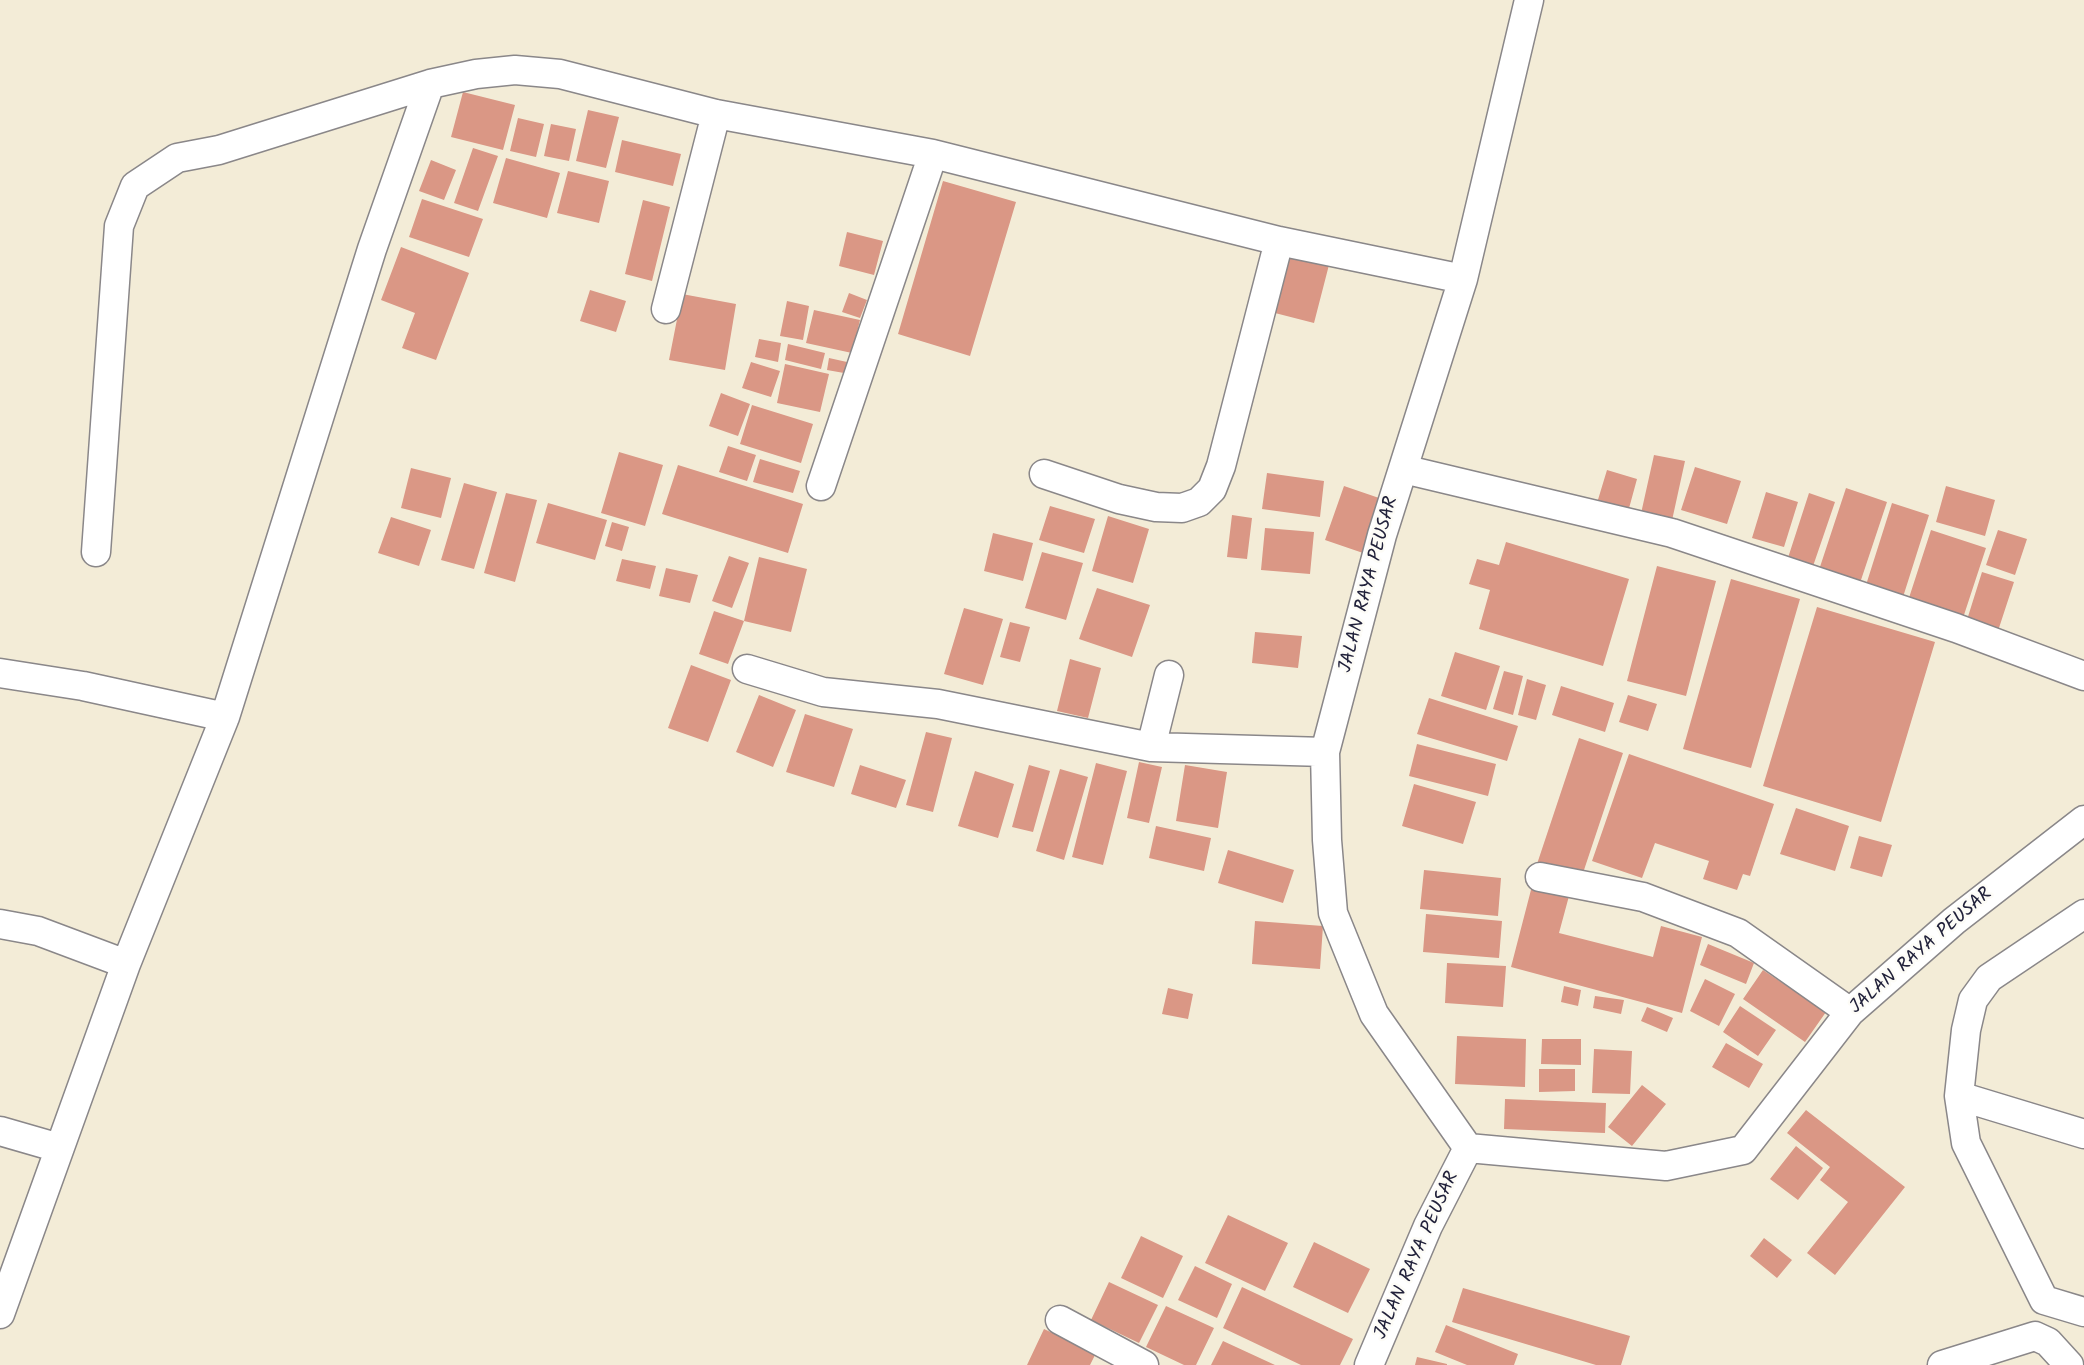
<!DOCTYPE html>
<style>
body{margin:0}
canvas{display:block;background:#f3ecd7}
</style>
<canvas width="2084" height="1365"></canvas>
<script>
const c = document.querySelector('canvas').getContext('2d');
c.lineJoin = 'round';
function fill(path, color) { c.fillStyle = color; c.fill(path, 'evenodd'); }
const shape = rows => new Path2D(rows.map(r => 'M' + r).join(''));
function trace(path, color, width, dash) { c.strokeStyle = color; c.lineWidth = width; c.lineCap = dash ? 'butt' : 'round'; c.setLineDash(dash || []); c.stroke(path); }
function drawText(font, color, halo, rows, align = 'center') {
  c.font = font + ' Kalam,sans-serif'; c.lineWidth = 5; c.setLineDash([]); c.textBaseline = 'middle'; c.strokeStyle = halo; c.fillStyle = color; for (const [text, x, y, turn = 0] of rows) {
    c.save(); c.translate(x, y); c.rotate((+turn || 0) * Math.PI / 180); c.textAlign = isNaN(turn) ? turn : align; if (halo) c.strokeText(text, 0, 0); c.fillText(text, 0, 0); c.restore();
  }
}
const building = shape([
 [463,92,515,105,503,150,451,137],
 [588,110,619,117,606,168,576,161],
 [518,118,544,124,536,157,510,151],
 [551,124,576,129,569,161,544,156],
 [622,140,681,154,673,186,615,172],
 [473,148,498,156,478,211,454,203],
 [506,158,560,173,547,218,493,203],
 [431,160,456,170,444,200,419,191],
 [568,171,609,181,599,223,557,213],
 [943,181,1016,202,970,356,898,334],
 [422,199,483,219,469,257,409,237],
 [643,200,670,207,652,281,625,274],
 [847,232,883,241,874,275,839,266],
 [401,247,469,273,436,360,402,348,415,313,381,300],
 [1291,251,1330,261,1314,323,1275,313],
 [590,290,626,301,616,332,580,321],
 [849,293,867,300,860,318,842,312],
 [682,294,736,304,725,370,669,360],
 [787,301,809,306,803,340,780,336],
 [814,310,860,320,852,353,806,343],
 [759,339,781,343,778,362,755,357],
 [788,344,825,353,821,369,785,360],
 [829,358,847,362,844,373,827,370],
 [751,362,780,371,771,397,742,388],
 [785,364,829,374,820,412,777,403],
 [721,393,750,404,738,436,709,426],
 [752,405,813,424,801,463,740,444],
 [728,446,756,455,747,481,719,472],
 [619,452,663,465,645,526,601,513],
 [1654,455,1685,461,1671,525,1640,518],
 [760,459,800,471,793,493,753,482],
 [678,465,803,504,788,553,662,514],
 [1695,467,1741,481,1727,524,1681,510],
 [411,468,451,478,441,518,401,508],
 [1607,470,1637,479,1628,512,1597,503],
 [1267,473,1324,481,1320,517,1262,509],
 [464,483,497,492,474,569,441,560],
 [1344,486,1382,499,1363,553,1325,540],
 [1946,486,1995,500,1985,536,1936,522],
 [1846,488,1887,502,1858,589,1817,576],
 [1766,492,1798,502,1784,547,1752,538],
 [506,493,537,500,515,582,484,573],
 [1809,493,1835,502,1811,572,1786,564],
 [548,503,607,520,595,560,536,543],
 [1892,503,1929,515,1903,597,1866,585],
 [1050,506,1095,519,1084,553,1039,540],
 [1232,515,1252,518,1247,559,1227,557],
 [1108,516,1149,529,1133,583,1092,571],
 [391,517,431,530,419,566,378,553],
 [612,522,629,527,622,551,605,546],
 [1265,528,1314,532,1310,574,1261,570],
 [1931,530,1986,548,1962,621,1907,604],
 [1998,530,2027,539,2015,575,1986,565],
 [993,533,1033,543,1023,581,984,571],
 [1506,542,1629,579,1603,666,1479,629,1490,590,1469,584,1477,559,1499,565],
 [1042,552,1083,563,1066,620,1025,608],
 [729,556,749,563,732,608,712,601],
 [759,557,807,569,791,632,744,621],
 [622,559,656,566,650,589,616,581],
 [1657,566,1716,581,1686,696,1627,681],
 [666,568,698,575,690,603,659,596],
 [1982,572,2014,582,1997,634,1966,623],
 [1731,579,1800,599,1751,768,1683,749],
 [1097,588,1150,605,1132,657,1079,639],
 [1817,607,1935,642,1881,822,1763,786],
 [964,608,1003,619,983,685,944,674],
 [714,611,744,621,728,664,699,654],
 [1010,622,1030,627,1020,662,1000,657],
 [1255,632,1302,636,1298,668,1252,663],
 [1455,652,1500,666,1486,710,1441,696],
 [1070,659,1101,668,1088,718,1057,711],
 [691,665,731,680,708,742,668,728],
 [1504,671,1523,676,1513,715,1493,709],
 [1527,679,1546,685,1536,720,1518,715],
 [1561,686,1614,703,1605,732,1552,715],
 [759,695,796,710,773,767,736,752],
 [1628,695,1657,704,1648,731,1619,722],
 [1429,698,1518,726,1507,761,1417,734],
 [805,714,853,729,834,787,786,772],
 [926,732,952,738,933,812,906,805],
 [1579,738,1623,753,1580,882,1536,867],
 [1417,744,1496,764,1488,796,1409,776],
 [1629,754,1774,804,1750,876,1743,874,1737,890,1703,879,1709,861,1655,843,1642,878,1592,861],
 [1139,762,1162,767,1149,823,1127,818],
 [1096,763,1127,771,1103,865,1072,857],
 [860,765,906,780,896,808,851,794],
 [1029,765,1050,771,1033,832,1012,827],
 [1185,765,1227,772,1218,828,1176,821],
 [1060,769,1088,777,1064,860,1036,851],
 [975,771,1014,784,998,838,958,826],
 [1414,784,1476,802,1463,844,1402,826],
 [1796,808,1849,826,1835,871,1780,854],
 [1156,826,1211,838,1204,871,1149,858],
 [1859,836,1892,845,1882,877,1850,868],
 [1228,850,1294,870,1283,903,1218,883],
 [1424,870,1501,878,1498,916,1420,909],
 [1532,886,1569,896,1559,933,1653,957,1661,926,1702,937,1682,1013,1511,967],
 [1426,914,1502,921,1499,958,1423,952],
 [1255,921,1323,926,1320,969,1252,964],
 [1708,944,1754,963,1746,984,1700,965],
 [1447,963,1506,966,1503,1007,1445,1003],
 [1763,970,1826,1012,1805,1042,1743,999],
 [1705,979,1735,994,1719,1026,1690,1011],
 [1564,986,1581,990,1578,1006,1561,1002],
 [1168,988,1193,994,1188,1019,1162,1014],
 [1595,996,1624,1000,1621,1014,1593,1008],
 [1740,1006,1776,1030,1758,1056,1723,1032],
 [1647,1007,1673,1018,1667,1032,1641,1021],
 [1457,1036,1526,1039,1525,1087,1455,1084],
 [1542,1039,1581,1039,1581,1065,1541,1064],
 [1726,1043,1763,1064,1749,1088,1712,1067],
 [1594,1049,1632,1051,1630,1094,1592,1093],
 [1539,1069,1575,1069,1575,1091,1539,1092],
 [1642,1085,1666,1104,1632,1146,1608,1127],
 [1505,1099,1606,1103,1605,1133,1504,1129],
 [1806,1110,1905,1187,1835,1275,1807,1253,1848,1202,1820,1180,1830,1167,1787,1133],
 [1796,1146,1823,1168,1798,1200,1770,1179],
 [1228,1215,1288,1243,1265,1291,1205,1263],
 [1141,1236,1183,1256,1163,1298,1121,1278],
 [1764,1238,1792,1260,1777,1278,1750,1256],
 [1314,1242,1370,1269,1348,1313,1293,1287],
 [1195,1266,1232,1284,1217,1318,1178,1300],
 [1109,1282,1158,1305,1139,1343,1091,1320],
 [1242,1287,1353,1339,1340,1365,1301,1365,1223,1328],
 [1463,1288,1630,1336,1621,1365,1596,1365,1452,1322],
 [1166,1306,1214,1328,1196,1365,1184,1365,1146,1347],
 [1446,1325,1518,1354,1514,1365,1467,1365,1435,1352],
 [1044,1329,1096,1353,1090,1365,1027,1365],
 [1223,1341,1275,1365,1211,1365],
 [1417,1357,1447,1364,1447,1365,1415,1365]
]);
const minor = shape([
 [1529,0,1463,279,1382,535,1325,752,1327,840,1333,913,1374,1014,1468,1148,1666,1166,1743,1150,1850,1012,1954,921,2084,820],
 [666,309,716,114],
 [1403,469,1672,533,1956,628,2084,676],
 [1044,474,1119,499,1156,507,1182,508,1199,502,1212,489,1221,466,1279,241],
 [821,486,933,154],
 [96,552,119,226,135,186,177,158,219,150,430,84,476,74,515,70,560,74,716,114,933,154,1279,241,1463,279],
 [747,669,823,692,938,704,1151,747,1325,752],
 [0,673,83,686,225,717],
 [1151,747,1169,675],
 [1540,877,1643,897,1738,933,1850,1012],
 [2084,914,1989,978,1973,1000,1966,1030,1959,1096,2084,1134],
 [0,924,38,931,126,964],
 [1959,1096,1966,1143,2044,1300,2084,1312],
 [0,1131,59,1148],
 [0,1314,126,964,225,717,372,249,430,84],
 [1060,1320,1144,1365],
 [1369,1365,1428,1226,1468,1148],
 [1942,1365,2035,1336,2048,1342,2069,1365]
]);
const streetNames = [
 ["JALAN RAYA PEUSAR",1370,585,-75],
 ["JALAN RAYA PEUSAR",1922,952,-41],
 ["JALAN RAYA PEUSAR",1418,1256,-66]
];
fill(building, '#da9785');
trace(minor, '#8a8789', 31);
trace(minor, '#fff', 28);
drawText('19px', '#22223b', '#fdfcf7', streetNames);
</script>
